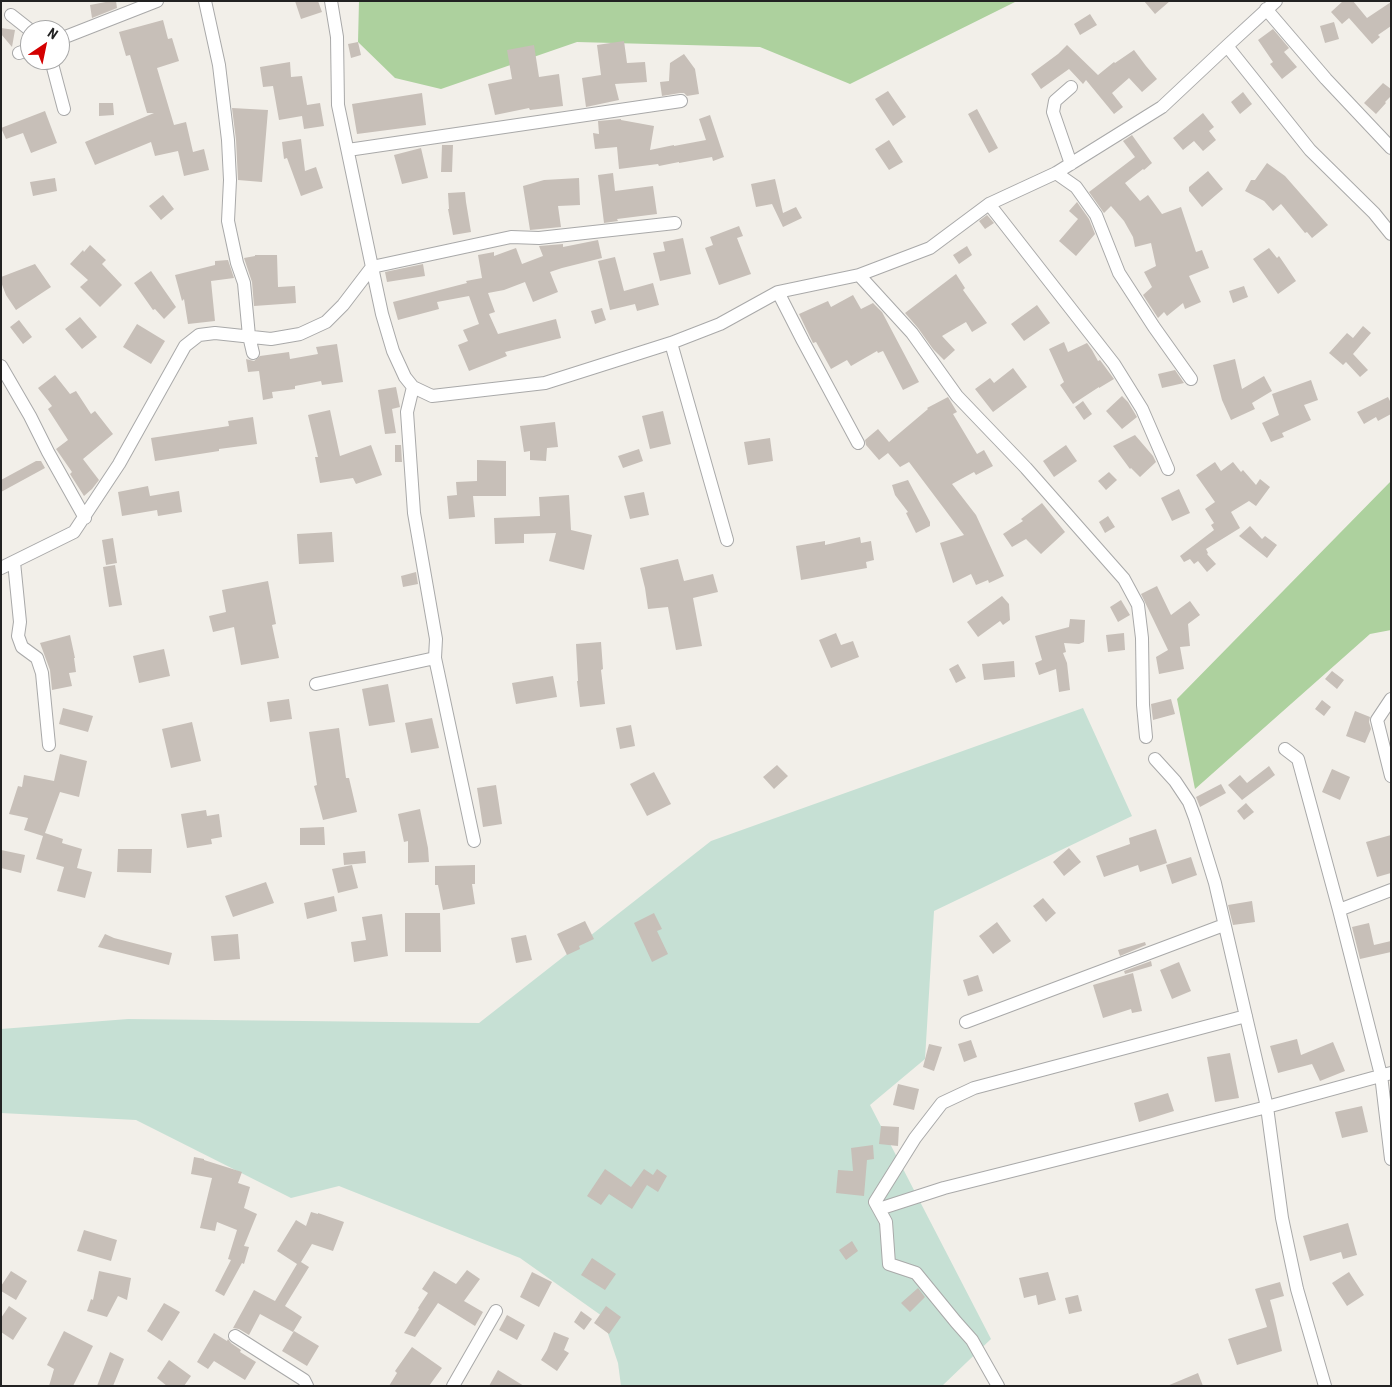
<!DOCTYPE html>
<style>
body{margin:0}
#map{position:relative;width:1392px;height:1387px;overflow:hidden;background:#f2efe9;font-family:"Roboto Condensed",sans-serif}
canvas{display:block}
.frame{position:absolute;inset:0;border:2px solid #222;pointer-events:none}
.north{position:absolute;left:20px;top:20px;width:50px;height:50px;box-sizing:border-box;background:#fff;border:1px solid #a7a7a7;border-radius:50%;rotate:34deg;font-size:14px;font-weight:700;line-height:20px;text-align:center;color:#222}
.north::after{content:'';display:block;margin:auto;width:18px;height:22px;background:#d40000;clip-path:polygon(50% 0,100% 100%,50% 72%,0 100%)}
</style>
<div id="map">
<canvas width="1392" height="1387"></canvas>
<div class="frame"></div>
<div class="north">N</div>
</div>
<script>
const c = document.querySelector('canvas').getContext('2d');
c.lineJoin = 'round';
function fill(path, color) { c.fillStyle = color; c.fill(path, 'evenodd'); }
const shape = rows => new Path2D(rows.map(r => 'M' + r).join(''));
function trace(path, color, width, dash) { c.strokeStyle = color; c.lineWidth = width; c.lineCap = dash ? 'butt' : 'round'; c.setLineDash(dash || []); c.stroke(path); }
const forest = shape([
 [359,1,1017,1,850,84,760,47,577,42,441,89,395,78,358,42],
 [1391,481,1391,630,1370,634,1195,789,1177,699]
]);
const wetland = shape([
 [1083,708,1132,816,934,911,925,1059,870,1105,991,1339,942,1386,621,1386,618,1363,602,1316,520,1258,339,1186,291,1198,136,1120,1,1113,1,1029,128,1019,479,1023,711,841]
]);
const building = shape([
 [111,1,116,1,117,8,92,18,90,5],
 [295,1,318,1,322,12,301,19],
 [1144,1,1170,1,1155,14],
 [1343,1,1353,1,1367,18,1391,2,1391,26,1378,35,1380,37,1372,44,1349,18,1342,24,1331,12],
 [1090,14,1097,25,1080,35,1074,24],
 [163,20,168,39,172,38,179,61,157,68,174,125,186,122,193,152,204,149,209,170,184,176,178,151,155,156,151,142,95,165,85,142,154,113,147,113,130,55,126,56,119,32],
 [1334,22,1339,39,1325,43,1320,26],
 [1,28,15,30,12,47,1,34],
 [1273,29,1289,48,1284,52,1297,67,1282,79,1270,64,1273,62,1258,40],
 [624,41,627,63,645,62,647,82,615,84,619,100,586,107,582,78,601,75,597,45],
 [358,42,361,55,351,58,348,44],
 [534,45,539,77,559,74,563,106,530,110,529,108,495,115,488,84,512,79,507,50],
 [1067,45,1098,75,1114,62,1115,63,1134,50,1146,66,1157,79,1142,92,1129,78,1112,93,1123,107,1114,114,1086,80,1083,84,1069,69,1041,89,1031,74,1058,54],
 [684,54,695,69,699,94,687,96,684,93,680,93,662,96,660,82,669,81,670,63],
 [290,62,291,77,302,76,307,105,320,103,324,126,304,129,302,116,279,120,273,86,263,87,260,67],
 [1383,83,1391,89,1391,96,1385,102,1386,103,1376,114,1364,103],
 [888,91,906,117,893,126,875,99],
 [1243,92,1252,104,1240,114,1231,102],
 [422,93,426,125,357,134,352,104],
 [99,103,113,103,114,115,99,116],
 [232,108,268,110,262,182,238,180,236,140],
 [977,109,998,148,989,153,968,114],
 [45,111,57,143,31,153,23,133,6,139,1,128],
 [1203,113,1214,127,1209,131,1216,140,1203,151,1194,141,1183,150,1173,138],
 [710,115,724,157,713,161,712,157,679,163,679,162,659,166,658,164,619,169,617,147,595,149,593,133,599,134,598,121,621,119,621,120,654,126,650,150,674,145,674,146,706,140,699,119],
 [1132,135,1152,163,1144,170,1143,169,1125,183,1140,201,1148,195,1162,214,1181,207,1196,252,1202,250,1209,268,1189,276,1201,302,1185,309,1183,303,1167,316,1164,312,1158,318,1143,295,1152,287,1144,272,1156,266,1151,243,1135,247,1133,237,1124,221,1111,206,1104,213,1089,192,1135,157,1123,141],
 [301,139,305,171,316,167,323,188,301,196,287,158,284,159,282,142],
 [889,140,903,162,889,170,875,149],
 [442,145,453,145,452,172,441,172],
 [421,148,428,178,402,184,394,155],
 [1267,163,1285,176,1328,225,1312,238,1307,232,1305,233,1281,204,1273,211,1264,201,1245,191,1251,180,1255,180],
 [1208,171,1223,189,1202,207,1189,191,1189,187],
 [613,173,615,191,653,186,657,214,617,219,618,221,604,223,598,175],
 [55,178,57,191,33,196,30,182],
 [579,178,580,205,558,206,561,227,530,230,523,186,544,180],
 [775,179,783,213,796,207,802,218,783,227,772,204,756,207,751,184],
 [465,192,466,202,471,232,453,235,448,209,449,209,448,193],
 [163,195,174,209,161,220,149,206],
 [1077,202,1089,219,1095,234,1076,256,1059,241,1078,219,1069,211],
 [987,215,994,223,985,229,979,221],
 [739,226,743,236,737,238,751,274,719,285,705,248,713,245,710,237],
 [683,238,691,274,660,281,653,253,665,251,663,242],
 [598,240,602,258,562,268,550,272,558,292,533,302,525,282,504,290,488,293,495,312,489,314,498,334,556,319,561,338,505,352,507,356,469,371,458,345,468,341,463,330,479,324,469,296,437,302,439,309,398,320,393,302,467,283,466,281,482,278,478,255,494,252,494,256,516,248,522,264,543,256,539,246,563,244,563,247],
 [90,245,106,260,102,264,122,285,100,307,80,287,88,280,70,264,83,250,84,252],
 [967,246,972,255,959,264,953,255],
 [1269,248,1277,258,1279,256,1296,281,1278,294,1253,259],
 [255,255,277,255,278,287,295,286,296,303,254,306,252,282,244,258,255,256],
 [615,257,624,291,653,283,659,305,637,311,635,304,610,310,598,261],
 [228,260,234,278,211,281,215,321,188,324,184,299,182,301,175,275,215,265,215,261],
 [35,264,51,287,16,310,6,295,1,282,1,277],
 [423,264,425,276,387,282,385,272],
 [151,271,176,307,164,319,155,309,153,310,134,283],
 [956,274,965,288,963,290,987,323,972,332,966,322,942,336,955,350,944,360,933,349,918,328,905,313],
 [1244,286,1248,297,1233,303,1229,291],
 [853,295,861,309,873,303,882,312,919,382,903,390,883,351,878,353,877,351,851,366,847,360,831,369,816,342,813,343,799,314,828,301,831,307],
 [1037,305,1050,323,1024,341,1011,324],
 [602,308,606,320,595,324,591,311],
 [80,317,97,337,82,349,65,329],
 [19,320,32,337,23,344,10,327],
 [137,324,165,341,151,364,123,347],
 [1363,326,1371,333,1353,354,1368,370,1360,377,1346,362,1343,365,1329,353,1347,333,1353,338],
 [1064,342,1068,352,1087,343,1092,350,1098,361,1100,360,1114,379,1099,388,1099,387,1073,404,1060,385,1064,382,1049,349],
 [337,344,343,382,322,385,321,381,295,386,295,389,272,392,273,398,263,400,259,371,248,372,246,359,254,361,260,356,289,352,290,359,318,354,316,347],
 [1235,359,1242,389,1264,376,1272,391,1252,403,1255,409,1231,420,1222,400,1213,365],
 [1013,368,1027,387,993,412,975,389,990,378,994,383],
 [1175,370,1184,383,1162,388,1158,374],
 [55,375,70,394,76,391,91,414,95,411,113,434,83,459,99,480,92,489,84,496,70,474,72,472,56,449,68,440,48,409,52,406,38,388],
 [1311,380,1318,400,1304,405,1311,420,1282,433,1284,437,1271,442,1262,423,1279,415,1272,394],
 [396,387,400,407,392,409,396,433,385,434,378,390],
 [1122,396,1128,402,1137,417,1122,429,1106,411],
 [948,397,957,412,953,414,977,454,984,450,993,466,976,475,974,472,952,484,976,515,1004,576,989,583,988,580,976,585,971,574,953,583,940,543,964,535,909,462,900,467,888,453,879,460,866,445,865,440,878,429,889,442,928,409,927,408],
 [1388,397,1391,403,1391,414,1378,421,1376,417,1364,424,1357,412],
 [1083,401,1092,414,1084,420,1075,407],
 [330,410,340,456,371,445,382,475,356,484,353,478,320,483,315,457,318,457,308,415],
 [663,411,671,444,650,449,642,416],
 [253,417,257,444,219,449,219,451,155,461,151,438,229,426,228,421],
 [555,422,558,447,547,448,546,461,530,460,530,451,524,452,520,426],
 [1135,435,1153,456,1156,462,1140,477,1131,468,1130,469,1113,446],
 [770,438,773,461,748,465,744,442],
 [395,445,401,445,402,462,395,462],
 [1066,445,1077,461,1054,477,1043,461],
 [639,449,643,461,623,468,618,456],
 [477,460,506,461,506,496,473,496,475,517,449,519,447,496,457,495,456,482,477,481],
 [36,461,41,461,45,468,1,492,1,480],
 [1215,462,1221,471,1233,462,1241,472,1243,470,1256,485,1260,479,1270,487,1256,506,1249,501,1231,512,1240,528,1206,549,1208,553,1207,554,1216,564,1207,572,1198,561,1194,564,1190,559,1184,562,1180,556,1214,530,1211,525,1214,523,1205,509,1215,502,1196,475],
 [1109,472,1117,480,1106,490,1098,481],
 [908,480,930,522,930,526,916,533,906,513,908,512,895,495,892,485],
 [148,486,150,496,179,491,182,512,158,516,157,510,122,516,118,492],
 [1179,489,1190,513,1172,521,1161,498],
 [644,492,649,515,630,519,624,496],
 [569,495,571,530,592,535,584,570,549,561,556,533,524,534,524,543,495,544,494,518,540,516,539,497],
 [1042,503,1065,532,1041,554,1026,539,1012,547,1003,534,1023,521,1021,519],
 [1108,516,1115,527,1105,533,1099,522],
 [1250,526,1262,539,1265,536,1277,545,1267,558,1239,536],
 [332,532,334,562,299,564,297,534],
 [860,537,861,543,871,541,874,560,866,562,867,568,801,580,796,546,825,541,825,545],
 [113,538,117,563,106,565,102,540],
 [678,559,684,581,713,574,718,592,693,598,702,646,676,650,668,607,648,609,645,588,640,568],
 [115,565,122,605,109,607,103,567],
 [416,572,418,584,403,587,401,576],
 [268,581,276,624,272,625,279,658,241,665,234,627,213,632,209,616,226,612,222,590],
 [1157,586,1171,615,1190,601,1200,615,1188,624,1190,646,1180,647,1184,669,1159,674,1156,657,1168,650,1141,594],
 [1002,596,1009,604,1010,620,1003,625,1000,621,978,637,967,622],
 [1121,600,1130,615,1118,622,1110,607],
 [1070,619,1085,620,1084,642,1079,644,1064,643,1066,652,1063,653,1067,663,1070,690,1059,692,1056,669,1039,675,1035,663,1042,660,1035,636,1069,627],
 [836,633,841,645,853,641,859,657,831,668,819,640],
 [1124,633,1125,650,1108,652,1106,635],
 [70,635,75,658,74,658,76,672,69,673,72,686,52,690,50,670,40,643],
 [601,642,603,669,601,670,605,704,580,707,577,681,578,681,576,644],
 [164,649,170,676,139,683,133,656],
 [1014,661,1015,677,984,680,982,664],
 [958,664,966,678,956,683,949,669],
 [1332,671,1344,680,1337,689,1325,679],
 [553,676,557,697,516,704,512,683],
 [388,684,395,722,369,726,362,689],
 [289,699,292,719,270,722,267,702],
 [1171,699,1175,714,1153,720,1151,704],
 [1322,700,1331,707,1324,716,1315,709],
 [63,708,93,716,88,732,59,724],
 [1355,711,1370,717,1369,722,1371,729,1365,743,1346,736],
 [432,718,439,748,411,753,405,723],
 [192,722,201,761,171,768,162,729],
 [631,725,635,746,620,749,616,728],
 [339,728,346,778,349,778,357,812,323,820,314,786,317,785,309,732],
 [60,754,87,761,79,797,60,792,45,833,63,839,62,843,82,849,77,868,92,872,85,898,57,891,64,867,36,859,43,836,24,830,28,818,9,814,18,786,22,787,24,775,54,781],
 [777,765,788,776,774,789,763,777],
 [1269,766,1275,775,1242,800,1228,785,1240,775,1247,783],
 [1332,769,1350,777,1340,800,1322,792],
 [654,772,671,804,647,816,630,784],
 [1221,784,1226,793,1200,807,1196,797],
 [496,785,502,824,483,827,477,788],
 [1246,803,1254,812,1244,820,1237,811],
 [420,809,428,848,429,862,408,863,408,841,404,842,398,814],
 [206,810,207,816,219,814,222,837,211,839,212,844,187,848,181,814],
 [324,827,325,845,300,845,300,828],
 [1156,829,1167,863,1140,872,1138,865,1104,877,1096,856,1130,844,1129,838],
 [1391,835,1391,873,1377,877,1366,842],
 [1069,848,1081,862,1064,876,1053,862],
 [118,849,152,849,151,873,117,872],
 [1,850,25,855,21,873,1,868],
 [365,851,366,863,344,865,343,853],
 [1191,857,1197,875,1172,884,1166,865],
 [352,865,358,888,338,893,332,869],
 [475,865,475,884,472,884,475,904,443,910,438,885,435,885,435,866],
 [266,882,274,903,233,917,225,896],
 [334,896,337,911,307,919,304,903],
 [1043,898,1056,913,1046,922,1033,906],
 [1252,901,1255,922,1233,925,1228,905],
 [405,913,440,913,441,952,405,952],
 [654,913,662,929,657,931,668,954,652,962,634,923],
 [382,914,388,956,354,962,351,942,366,940,362,917],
 [585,921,594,939,579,946,580,949,567,955,557,934],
 [997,922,1011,941,993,954,979,936],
 [1369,923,1374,945,1391,941,1391,952,1360,959,1352,927],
 [105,934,114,938,172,953,169,965,98,947],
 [238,934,240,959,214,961,211,936],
 [526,935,532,960,516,963,511,938],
 [1145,942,1146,945,1120,956,1118,950],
 [1151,961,1152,966,1125,974,1124,971],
 [1179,962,1191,991,1172,999,1160,970],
 [1133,973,1142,1011,1132,1013,1131,1009,1103,1018,1093,985],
 [978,975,983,991,968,996,963,980],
 [1297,1039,1301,1055,1333,1042,1345,1071,1320,1081,1312,1064,1278,1073,1270,1046],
 [971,1040,977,1057,964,1062,958,1044],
 [929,1044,942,1047,934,1071,923,1067],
 [1230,1053,1239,1098,1215,1102,1207,1057],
 [898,1084,919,1089,914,1110,893,1105],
 [1168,1093,1174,1111,1139,1122,1134,1103],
 [1362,1106,1368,1132,1342,1138,1335,1112],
 [881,1126,899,1127,898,1146,879,1144],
 [873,1145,874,1159,867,1160,864,1196,836,1193,838,1170,853,1171,851,1148],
 [194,1157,204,1159,204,1160,242,1172,238,1183,250,1187,244,1208,257,1214,244,1246,249,1247,244,1264,242,1263,224,1296,215,1291,231,1260,228,1259,237,1230,217,1222,215,1231,200,1228,212,1178,191,1174],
 [605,1169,631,1187,644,1169,653,1175,657,1169,667,1176,658,1192,647,1185,632,1209,609,1194,601,1205,587,1196],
 [311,1212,318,1214,318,1213,344,1222,333,1251,312,1244,301,1262,309,1267,285,1306,302,1317,293,1332,260,1314,249,1335,239,1329,233,1328,254,1290,275,1301,297,1264,277,1251,296,1220,306,1226],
 [1348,1223,1357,1255,1343,1259,1341,1252,1310,1261,1303,1236],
 [84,1230,117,1240,111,1261,77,1251],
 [852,1241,858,1251,846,1260,839,1250],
 [592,1258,616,1274,605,1290,581,1275],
 [467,1270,480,1279,464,1301,483,1312,475,1326,438,1303,415,1337,404,1333,419,1309,418,1308,428,1293,422,1289,434,1271,456,1284],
 [11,1271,27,1281,16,1300,1,1291,1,1286],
 [99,1271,131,1278,127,1300,118,1296,107,1317,87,1311,91,1299,93,1300],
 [532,1272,552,1282,539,1307,520,1297],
 [1048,1272,1056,1300,1038,1305,1036,1295,1024,1298,1019,1278],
 [1349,1272,1364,1295,1347,1306,1332,1283],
 [1280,1282,1284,1296,1270,1300,1274,1315,1282,1351,1237,1365,1228,1339,1267,1327,1255,1289],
 [918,1288,925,1297,910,1312,901,1303],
 [1078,1295,1082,1311,1069,1314,1065,1298],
 [164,1303,180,1312,162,1341,147,1331],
 [9,1306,27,1318,13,1340,1,1332,1,1318],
 [606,1306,621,1317,609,1334,594,1323],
 [581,1311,592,1319,584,1330,574,1322],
 [507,1315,525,1325,517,1340,499,1330],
 [64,1331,93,1346,73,1386,49,1386,54,1369,47,1365],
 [294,1331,319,1346,307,1366,282,1351],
 [554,1332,569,1338,564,1350,569,1353,557,1371,541,1360,547,1350],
 [214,1333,227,1341,228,1339,231,1343,241,1350,240,1352,256,1362,245,1380,214,1361,208,1369,197,1362],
 [412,1347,442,1368,429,1386,389,1386,397,1373,395,1371],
 [110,1352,124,1359,113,1386,97,1386],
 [169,1360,191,1376,184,1386,167,1386,157,1378],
 [498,1370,524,1386,489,1386],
 [1198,1373,1203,1386,1167,1386]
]);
const street = shape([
 [205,1,219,65,228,140,230,180,228,221,237,263,244,283,249,336,253,353],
 [1266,9,1326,79,1391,148],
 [11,15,30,30],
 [60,39,157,1],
 [1227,46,1310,150,1374,213,1391,234],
 [19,53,30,49],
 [51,60,64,109],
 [1071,87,1055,101,1053,112,1071,164],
 [348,150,681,101],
 [1056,173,1076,187,1096,215,1119,273,1154,327,1191,379],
 [989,204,1114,364,1142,409,1168,469],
 [859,275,912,333,957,396,1026,468,1124,579,1138,605,1142,638,1143,705,1146,737],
 [778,292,803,341,858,443],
 [671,343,727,540],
 [1,366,30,416,48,452,85,518],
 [413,387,432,396,545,383,671,343,720,324,778,292,859,275,930,248,989,204,1056,173,1162,107,1227,46,1276,1],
 [14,562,20,622,18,636,22,647,37,658,42,673,49,745],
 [1,568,74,532,119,464,185,346,199,335,215,333,271,339,300,334,326,322,343,305,372,267,511,237,539,238,675,223],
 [435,658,474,841],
 [316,684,435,658,436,639,414,513,407,412,413,387,405,377,393,351,382,314,372,267,338,105,337,37,331,1],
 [1391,699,1377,720,1391,776],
 [1285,749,1298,759,1339,910,1381,1075,1391,1159],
 [1155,759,1175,781,1189,802,1195,818,1215,883,1267,1107,1282,1218,1297,1289,1325,1386],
 [1339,910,1391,890],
 [966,1022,1224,925],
 [879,1209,944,1188,1267,1107,1391,1073],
 [235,1336,304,1380,307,1386],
 [453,1386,496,1311],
 [998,1386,972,1340,956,1322,916,1273,889,1264,886,1222,875,1202,915,1138,942,1103,974,1088,1246,1016]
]);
fill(forest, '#add19e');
fill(wetland, '#c6e0d4');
fill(building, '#c7bfb8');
trace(street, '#a9a9a9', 14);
trace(street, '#fff', 12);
</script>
